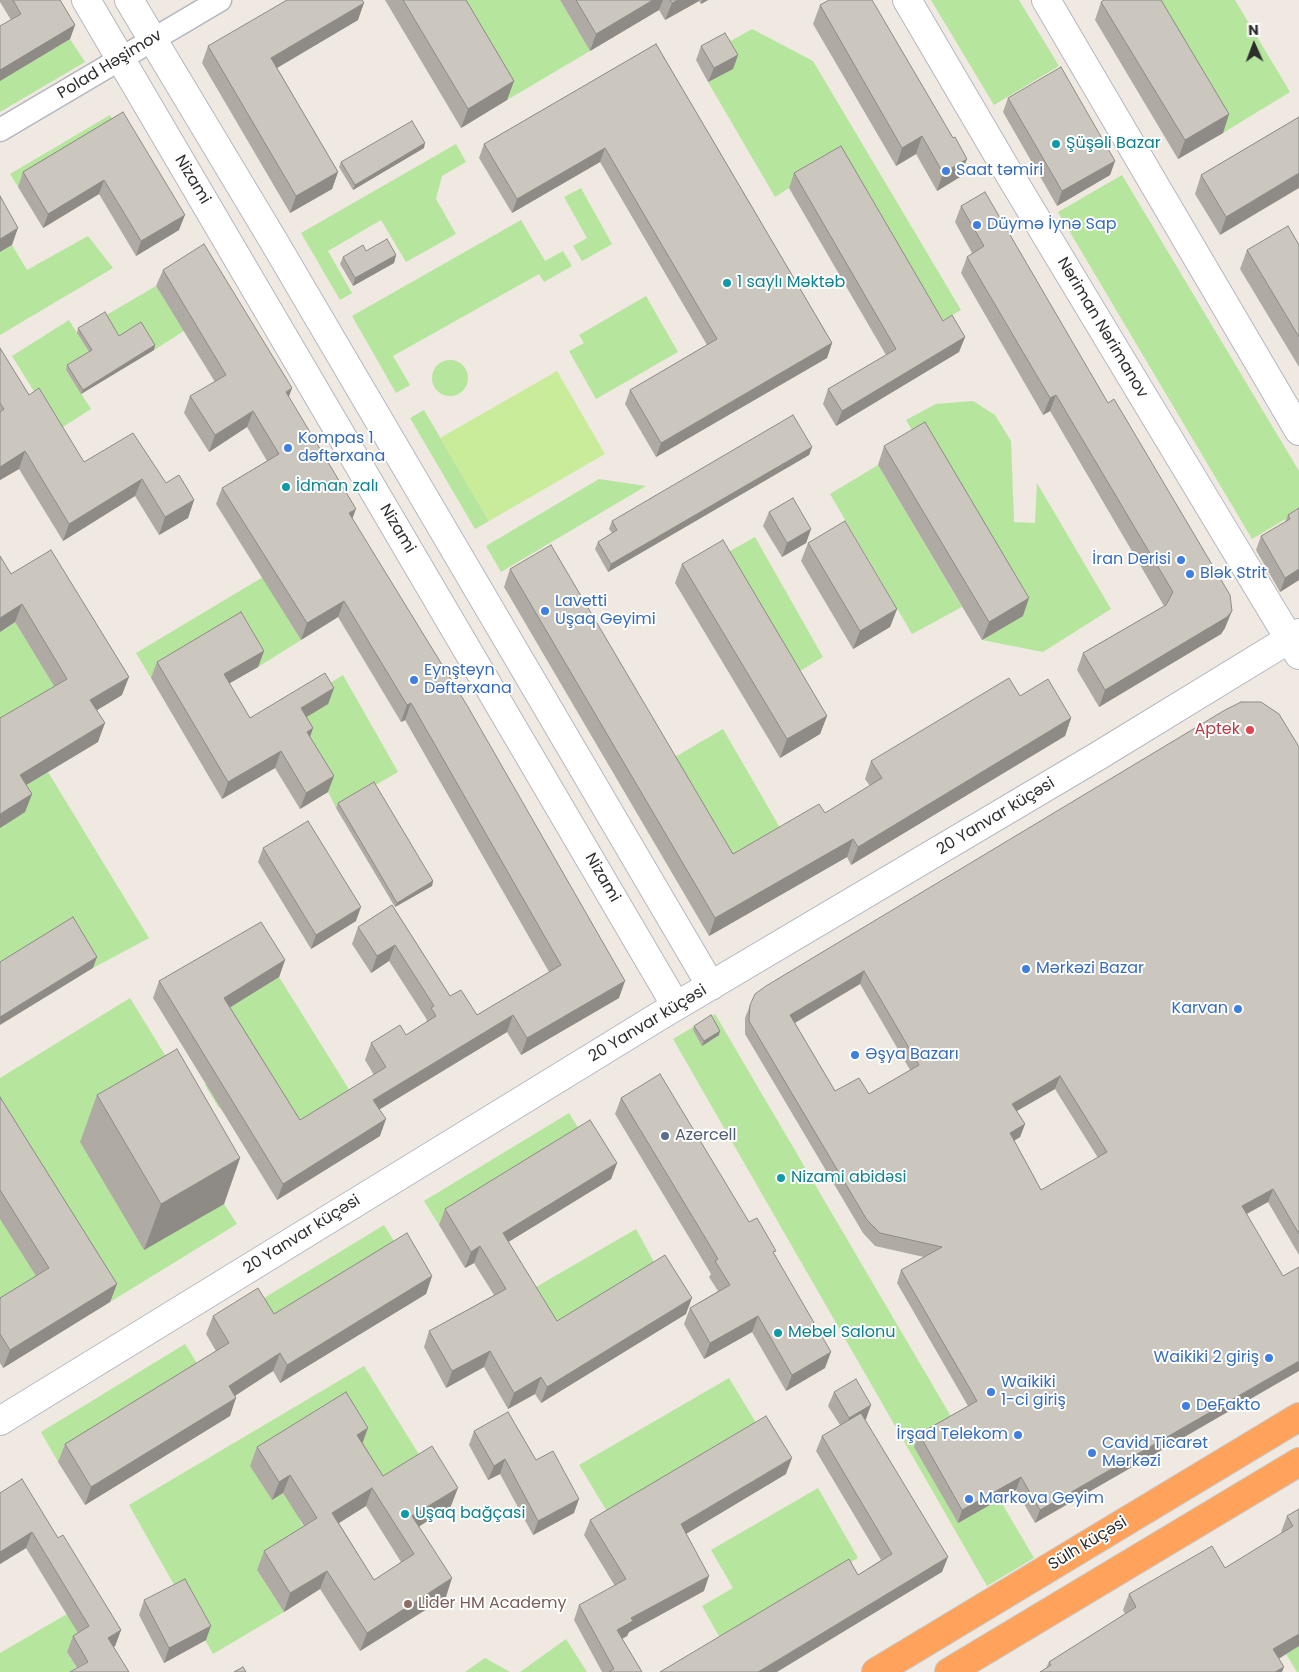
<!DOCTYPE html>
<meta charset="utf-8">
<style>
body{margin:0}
#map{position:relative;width:1299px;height:1672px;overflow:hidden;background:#efe9e1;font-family:Poppins,sans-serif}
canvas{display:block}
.north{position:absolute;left:1229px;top:20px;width:50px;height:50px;-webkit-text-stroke:4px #fff;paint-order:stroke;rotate:358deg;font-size:14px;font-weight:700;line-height:20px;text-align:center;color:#2e2e2e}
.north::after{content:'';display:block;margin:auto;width:18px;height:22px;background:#2e2e2e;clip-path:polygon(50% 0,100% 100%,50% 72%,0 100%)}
</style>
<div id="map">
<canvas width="1299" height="1672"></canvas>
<div class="north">N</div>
</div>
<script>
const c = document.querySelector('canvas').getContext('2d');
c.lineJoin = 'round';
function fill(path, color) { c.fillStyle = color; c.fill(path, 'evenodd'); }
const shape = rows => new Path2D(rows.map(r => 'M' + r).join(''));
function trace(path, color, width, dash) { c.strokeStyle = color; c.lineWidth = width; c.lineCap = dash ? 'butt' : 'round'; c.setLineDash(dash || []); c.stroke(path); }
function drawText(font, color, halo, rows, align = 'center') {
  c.font = font + ' Poppins,sans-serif'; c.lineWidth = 4; c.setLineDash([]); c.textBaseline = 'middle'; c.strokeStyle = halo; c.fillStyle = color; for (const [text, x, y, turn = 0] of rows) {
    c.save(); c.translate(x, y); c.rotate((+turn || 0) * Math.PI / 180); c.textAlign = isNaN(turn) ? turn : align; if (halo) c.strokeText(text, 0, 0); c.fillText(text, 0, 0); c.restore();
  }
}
const green = shape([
 [448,0,560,0,590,51,507,100],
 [931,0,1019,0,1059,66,994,105],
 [1144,0,1235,0,1290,92,1223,133],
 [752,29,813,61,961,310,932,327,789,188,775,197,708,82,732,69,720,47],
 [70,39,85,62,0,112,0,81],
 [110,115,117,127,18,187,10,174],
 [456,144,466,162,442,176,436,199,456,234,406,262,381,220,328,251,352,293,340,300,301,233],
 [1122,175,1299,471,1299,511,1252,539,1058,212],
 [581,188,612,244,582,261,573,246,587,238,564,197],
 [521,220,545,261,563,251,572,266,544,282,539,274,393,356,410,385,396,393,352,316],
 [88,236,113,268,0,335,0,252,12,245,27,270],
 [156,286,184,331,154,350,117,340,103,317],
 [646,296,678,352,596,399,569,351,584,343,579,335],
 [69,320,90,354,66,370,91,409,58,430,12,356],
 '432 378a18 18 0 1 1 36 0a18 18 0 1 1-36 0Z',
 [973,401,995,415,1011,441,1014,522,1035,523,1037,483,1111,609,1043,652,982,640,1023,616,906,420,936,404],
 [424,410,489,521,475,529,410,418],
 [878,465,962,607,912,634,830,494],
 [599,479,646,486,501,572,486,546],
 [350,525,277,601,301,640,258,667,235,629,151,678,136,653],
 [755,537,823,657,787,679,716,559],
 [15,622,61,697,0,733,0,632],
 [343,675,398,772,336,808,295,724,319,690],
 [723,729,786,838,726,872,663,764],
 [48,772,149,938,93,968,69,928,0,970,0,828,13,793],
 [279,977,355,1099,294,1137,260,1083,219,1108,205,1085,246,1060,218,1015],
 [130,998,181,1081,224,1204,237,1224,110,1302,54,1213,42,1286,0,1312,0,1078],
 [715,1014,1034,1558,987,1586,673,1039],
 [569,1113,584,1137,439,1225,424,1201],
 [384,1225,400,1251,267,1332,251,1306],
 [636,1229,659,1271,529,1351,524,1294],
 [185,1344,203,1373,58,1462,41,1432],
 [364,1366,425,1464,376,1495,367,1480,341,1496,325,1469,361,1447,339,1411,251,1466,272,1500,308,1478,325,1506,300,1521,310,1537,257,1570,284,1612,213,1654,129,1505],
 [729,1378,761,1431,611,1518,579,1465],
 [818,1488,858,1558,720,1638,702,1606,733,1588,711,1550],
 [67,1614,84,1642,67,1652,79,1672,0,1672,0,1653],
 [566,1639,587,1672,520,1672],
 [1299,1646,1299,1672,1297,1672,1286,1654],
 [485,1658,510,1672,465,1672]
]);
const pitch = shape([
 [557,371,605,454,489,521,440,438]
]);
const street = shape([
 [0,130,220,0]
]);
const secondary = shape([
 [86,0,676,1006],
 [129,0,273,240,711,986],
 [907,0,1005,167,1299,655],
 [1046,0,1299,431],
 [0,1421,661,1015,1098,756,1299,633]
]);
const highway = shape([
 [876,1672,1299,1417],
 [949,1672,1299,1462]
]);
const wall = shape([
 [0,0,60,0,75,25,70,39,0,81,0,26,11,20,0,2],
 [385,0,466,0,514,81,507,100,461,128],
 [560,0,708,0,701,4,699,1,665,20,659,10,590,51],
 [1101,2,1229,114,1223,133,1178,159,1095,20],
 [820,5,960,177,937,191,916,154,896,166,813,24],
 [358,20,277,68,338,172,332,189,290,213,202,63,208,46],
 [656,44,832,343,827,358,656,457,625,404,630,390,707,345,600,162,512,213,479,158,484,144],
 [701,46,738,55,733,69,708,82,696,60],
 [1008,98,1115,161,1110,175,1057,206,1003,112],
 [123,112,179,230,136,256,99,194,43,228,18,187,23,172],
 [1299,117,1220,235,1195,194,1201,175],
 [424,148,353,190,339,167,341,162],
 [794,173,943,321,965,337,959,352,836,426,823,404,828,389,886,355,789,188],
 [961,206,1225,628,1221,634,1099,707,1077,670,1083,653,1164,606,1050,411,1043,415,961,273,967,257,972,253,955,222],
 [1299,245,1299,367,1240,269,1247,250],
 [366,251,396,255,394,263,353,286,340,264,343,257],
 [163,270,289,397,352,519,619,998,521,1055,507,1032,380,1109,380,1136,277,1200,153,998,159,981,285,960,279,977,230,1007,300,1120,374,1075,365,1060,371,1043,406,1035,426,1022,427,1020,389,961,371,973,352,944,358,927,392,905,450,996,477,1015,549,972,405,720,401,722,338,617,301,640,216,504,222,488,267,461,247,427,209,452,184,413,190,396,215,382,156,286],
 [78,328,119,336,155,345,154,350,81,394,66,370,67,365,89,352,77,333],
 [0,348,29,395,84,462,166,483,194,500,188,518,159,535,135,496,63,541,19,469,0,480],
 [884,446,1023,616,982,640,878,465],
 [812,447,809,455,608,572,595,549,598,542,612,533,609,529,612,521],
 [1299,508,1299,580,1280,592,1256,550,1261,536,1285,522,1288,515],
 [769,512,811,529,806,543,782,557,763,526],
 [808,543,897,609,890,627,853,649,801,561],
 [0,556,11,574,122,695,97,710,98,742,26,785,32,794,25,812,0,828,54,686,15,622,0,632],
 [682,564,827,716,820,734,780,758,675,583],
 [510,569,733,854,825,813,870,786,865,779,871,761,1020,696,1071,718,1065,736,851,865,847,857,709,936,504,587],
 [264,651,258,667,229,683,250,718,334,688,328,704,306,717,313,728,310,737,328,792,300,809,275,768,222,799,151,678,157,662],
 [1299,747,1299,1255,1268,1202,1247,1214,1035,1523,1016,1490,958,1523,914,1447,919,1434,968,1406,897,1283,901,1270,924,1257,875,1246,863,1233,745,1034,745,1018,750,1005],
 [860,984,910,1070,869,1094,835,1091,795,1023],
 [1055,1089,1098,1158,1041,1190,1014,1140,1020,1137,1025,1124,1017,1111],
 [338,803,433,881,432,886,395,907,336,808],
 [263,848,356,921,311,949,258,862],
 [694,1026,719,1035,702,1046,693,1030],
 [97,1095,240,1158,224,1204,144,1250,80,1142],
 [0,1097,117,1284,110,1302,3,1368,0,1363,0,1298,36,1276,0,1219],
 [621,1098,749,1222,775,1255,825,1368,786,1391,752,1332,704,1359,684,1324,690,1308,718,1291,709,1277,711,1274,615,1114],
 [617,1163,611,1179,508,1242,557,1321,686,1314,541,1403,535,1394,508,1409,484,1367,446,1388,424,1347,429,1331,494,1295,474,1263,465,1268,439,1225,445,1209],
 [432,1276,426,1294,280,1383,273,1371,235,1396,230,1416,85,1505,58,1462,65,1444,216,1351,206,1334,213,1316,274,1314],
 [834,1392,871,1405,865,1419,942,1572,858,1575,881,1560,816,1451,822,1436,840,1425,828,1406],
 [474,1431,536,1460,574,1513,533,1535,500,1474,488,1480,469,1445],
 [363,1443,383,1476,451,1506,419,1526,446,1597,360,1651,320,1589,284,1612,257,1570,264,1551,304,1526,283,1493,272,1500,250,1466,257,1447],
 [366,1506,401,1562,374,1580,339,1523],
 [786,1474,686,1533,704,1591,629,1632,627,1636,622,1639,642,1672,602,1672,574,1620,579,1605,615,1586,584,1535,590,1520],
 [0,1493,58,1538,121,1630,115,1646,77,1668,67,1652,73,1636,78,1633,26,1548,0,1564],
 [1299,1509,1299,1646,1279,1659,1046,1668,1049,1662,1125,1614,1123,1610,1129,1594,1225,1568,1282,1533,1281,1532,1287,1516],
 [144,1600,206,1640,164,1663,139,1615]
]);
const shadedWall = shape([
 [653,0,663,0,659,10,590,51,596,34],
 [678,0,699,0,699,1,665,20,672,3],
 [702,0,708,0,701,4],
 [364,3,358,20,265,75,271,58],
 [75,25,70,39,0,81,0,70],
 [738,55,733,69,708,82,714,68],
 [514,81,507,100,461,128,468,109],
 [1229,114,1223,133,1178,159,1185,140],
 [922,136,916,154,896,166,902,148],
 [425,143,424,148,353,190,355,185],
 [605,148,600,162,512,213,517,199],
 [967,159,960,177,937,191,943,173],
 [1115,161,1110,175,1057,206,1062,191],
 [338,172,332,189,290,213,296,196],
 [1299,173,1299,188,1220,235,1226,217],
 [104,180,99,194,43,228,48,214],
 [185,215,179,230,136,256,141,241],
 [18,228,12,245,0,252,0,239],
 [396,255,394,263,353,286,355,278],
 [965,337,959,352,836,426,842,411],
 [832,343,827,358,656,457,661,443],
 [155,345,154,350,81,394,83,390],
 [292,388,286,405,286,392],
 [1056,395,1050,411,1043,415,1050,398],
 [253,411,247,427,209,452,215,435],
 [812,447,809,455,608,572,611,564],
 [25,451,19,469,0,480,0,467],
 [142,479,135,496,63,541,69,524],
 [194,500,188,518,159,535,165,517],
 [356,509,350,525,349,513],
 [811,529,806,543,782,557,787,543],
 [1299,569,1299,580,1280,592,1285,578],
 [1029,598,1023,616,982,640,989,622],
 [344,601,338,617,301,640,307,623],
 [22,604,15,622,0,632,0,618],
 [897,609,890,627,853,649,860,631],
 [1232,611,1225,628,1221,634,1099,707,1105,690],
 [264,651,258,667,218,690,224,674],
 [129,677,122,695,84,718,90,700],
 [334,688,328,704,295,724,301,708],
 [411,703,405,720,401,722,407,705],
 [827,716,820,734,780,758,787,739],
 [1071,718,1065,736,851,865,858,847],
 [105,723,98,742,13,793,20,775],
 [313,728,307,745,307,732],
 [281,751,275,768,222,799,228,782],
 [334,776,328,792,300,809,306,793],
 [32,794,25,812,0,828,0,814],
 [853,839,847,857,709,936,715,918],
 [433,881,432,886,395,907,397,903],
 [361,907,356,921,311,949,316,935],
 [395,945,389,961,371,973,377,956],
 [97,957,93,968,0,1025,0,1017],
 [285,960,279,977,218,1015,224,998],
 [864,971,860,984,786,1028,790,1015],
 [625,981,619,998,521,1055,527,1038],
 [513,1015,507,1032,367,1117,373,1100],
 [720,1031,719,1035,702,1046,704,1041],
 [1060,1076,1055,1089,1008,1116,1012,1104],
 [386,1119,380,1136,277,1200,283,1184],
 [1025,1124,1020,1137,1006,1146,1010,1133],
 [240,1158,224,1204,144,1250,161,1204],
 [617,1163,611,1179,497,1249,503,1233],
 [1273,1189,1268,1202,1237,1219,1242,1206],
 [480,1246,474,1263,465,1268,471,1252],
 [432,1276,426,1294,280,1383,287,1365],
 [117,1284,110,1302,3,1368,10,1350],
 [692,1298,686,1314,541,1403,547,1387],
 [758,1316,752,1332,704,1359,710,1343],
 [490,1351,484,1367,446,1388,452,1371],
 [831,1352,825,1368,786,1391,792,1375],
 [280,1353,273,1371,222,1404,229,1386],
 [1299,1361,1299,1371,1035,1523,1040,1510],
 [541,1377,535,1394,508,1409,514,1393],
 [236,1398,230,1416,85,1505,91,1487],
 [871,1405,866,1419,844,1432,849,1418],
 [368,1428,361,1447,357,1435],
 [792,1458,786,1474,676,1540,681,1524],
 [505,1459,500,1474,488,1480,494,1466],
 [290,1475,283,1493,272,1500,279,1482],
 [1021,1477,1016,1490,958,1523,962,1510],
 [372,1488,366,1506,326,1531,332,1513],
 [458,1488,451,1506,406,1535,412,1516],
 [579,1499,574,1513,533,1535,538,1521],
 [32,1532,26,1548,0,1564,0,1552],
 [948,1557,942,1572,777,1672,758,1672],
 [327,1571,320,1589,284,1612,290,1593],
 [709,1576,704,1591,629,1632,627,1636,611,1645,617,1630,631,1618],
 [452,1578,446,1597,360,1651,367,1633],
 [211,1626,206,1640,164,1663,169,1648],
 [121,1630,115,1646,103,1653,108,1638],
 [1299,1634,1299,1646,1267,1665,1273,1649],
 [1284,1667,1282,1672,1275,1672]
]);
const building = shape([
 [13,0,60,0,75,25,0,70,0,26,21,14,13,0],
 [287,0,362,0,364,3,271,58,338,172,296,196,208,46,287,0],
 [403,0,466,0,514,81,468,109,403,0],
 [576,0,653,0,596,34,576,0],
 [670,0,678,0,672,3,670,0],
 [829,0,872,0,953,138,955,137,967,159,943,173,922,136,902,148,820,5,829,0],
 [1104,0,1161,0,1229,114,1185,140,1101,2,1104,0],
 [725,33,738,55,714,68,701,46,725,33],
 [656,44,832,343,661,443,630,390,717,339,605,148,517,199,484,144,656,44],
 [1061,67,1115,161,1062,191,1008,98,1061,67],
 [123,112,185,215,141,241,104,180,48,214,23,172,123,112],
 [1299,117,1299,173,1226,217,1201,175,1299,117],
 [412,121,425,143,355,185,341,162,412,121],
 [841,146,943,321,952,315,965,337,842,411,828,389,896,349,794,173,841,146],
 [985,192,1108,403,1114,399,1230,595,1232,611,1227,617,1105,690,1083,653,1166,605,1173,592,1056,395,1050,398,967,257,984,246,961,206,985,192],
 [0,196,18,228,0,239,0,196],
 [1288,226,1299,245,1299,337,1247,250,1288,226],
 [387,239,396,255,355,278,343,257,363,245,366,251,387,239],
 [204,244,292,388,286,392,356,509,349,513,468,707,625,981,527,1038,513,1015,373,1100,386,1119,283,1184,159,981,261,922,285,960,224,998,300,1120,386,1067,371,1043,400,1025,406,1035,436,1016,431,1008,434,1006,395,945,377,956,358,927,392,905,450,996,461,990,477,1015,561,965,411,703,407,705,344,601,307,623,222,488,279,454,253,411,215,435,190,396,226,375,163,270,204,244],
 [105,312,119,336,141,322,155,345,83,390,67,365,92,350,78,328,105,312],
 [0,348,29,395,39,388,84,462,133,433,166,483,179,475,194,500,165,517,142,479,69,524,25,451,0,467,0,412,4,409,0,403,0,348],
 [793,415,812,447,611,564,598,542,617,530,612,521,793,415],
 [925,422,1029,598,989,622,884,446,925,422],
 [793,498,811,529,787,543,769,512,793,498],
 [1299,508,1299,569,1285,578,1261,536,1290,519,1288,515,1299,508],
 [845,521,897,609,860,631,808,543,845,521],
 [723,540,827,716,787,739,682,564,723,540],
 [551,545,733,854,819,804,825,813,882,778,871,761,1009,678,1020,696,1048,679,1071,718,858,847,853,839,715,918,510,569,551,545],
 [51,550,129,677,90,700,105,723,20,775,32,794,0,814,0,718,67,679,22,604,0,618,0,556,11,574,51,550],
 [241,612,264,651,224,674,250,718,325,673,334,688,301,708,313,728,307,732,334,776,306,793,281,751,228,782,157,662,241,612],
 [1241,702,1261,702,1279,714,1299,747,1299,1234,1273,1189,1242,1206,1283,1276,1299,1267,1299,1361,1040,1510,1021,1477,962,1510,919,1434,977,1401,901,1270,942,1247,880,1233,867,1220,749,1021,750,1005,755,994,766,986,1225,710,1241,702],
 [864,971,919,1065,869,1094,859,1078,835,1091,790,1015,864,971],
 [1060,1076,1107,1152,1041,1190,1010,1133,1025,1124,1012,1104,1060,1076],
 [374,782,433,881,397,903,338,803,374,782],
 [308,821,361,907,316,935,263,848,308,821],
 [73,917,97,957,0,1017,0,962,73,917],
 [711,1015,720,1031,704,1041,694,1026,711,1015],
 [177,1049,240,1158,161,1204,97,1095,177,1049],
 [660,1074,749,1222,757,1218,776,1251,773,1252,831,1352,792,1375,758,1316,710,1343,690,1308,730,1285,715,1261,718,1259,621,1098,660,1074],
 [0,1097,117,1284,10,1350,0,1334,0,1298,49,1268,0,1190,0,1097],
 [590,1120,617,1163,503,1233,557,1321,665,1255,692,1298,547,1387,541,1377,514,1393,490,1351,452,1371,429,1331,506,1289,480,1246,471,1252,445,1209,590,1120],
 [407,1233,432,1276,287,1365,280,1353,229,1386,236,1398,91,1487,65,1444,229,1343,213,1316,258,1288,274,1314,407,1233],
 [856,1379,871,1405,849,1418,834,1392,856,1379],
 [346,1392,368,1428,357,1435,383,1476,432,1446,458,1488,412,1516,452,1578,367,1633,327,1571,290,1593,264,1551,317,1518,290,1475,279,1482,257,1447,346,1392],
 [372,1488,414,1554,374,1580,332,1513,372,1488],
 [508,1412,536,1460,553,1451,579,1499,538,1521,505,1459,494,1466,474,1431,508,1412],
 [861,1413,948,1557,758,1672,660,1672,849,1559,858,1575,892,1554,822,1436,861,1413],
 [766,1416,792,1458,681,1524,709,1576,631,1618,633,1621,617,1630,642,1672,609,1672,614,1669,579,1605,626,1579,590,1520,766,1416],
 [22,1479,58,1538,63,1535,121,1630,108,1638,129,1672,70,1672,88,1662,73,1636,89,1626,32,1532,0,1552,0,1493,22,1479],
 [1299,1509,1299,1634,1273,1649,1284,1667,1275,1672,1040,1672,1051,1665,1049,1662,1136,1607,1129,1594,1212,1546,1225,1568,1293,1526,1287,1516,1299,1509],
 [185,1579,211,1626,169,1648,144,1600,185,1579],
 [243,1667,246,1672,234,1672,243,1667]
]);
const markers = [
 [1056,144,5,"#0f9aa8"],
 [946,171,5,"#3f7fe0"],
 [977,225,5,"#3f7fe0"],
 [727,283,5,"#0f9aa8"],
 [288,448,5,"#3f7fe0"],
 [286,487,5,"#0f9aa8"],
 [1181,560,5,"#3f7fe0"],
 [1190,574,5,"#3f7fe0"],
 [545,611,5,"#3f7fe0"],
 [414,680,5,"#3f7fe0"],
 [1250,730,5,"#e0444e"],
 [1026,969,5,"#3f7fe0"],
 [1238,1009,5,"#3f7fe0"],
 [855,1055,5,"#3f7fe0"],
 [665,1136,5,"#5c6f8a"],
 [781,1178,5,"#0f9aa8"],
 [778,1333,5,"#0f9aa8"],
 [1269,1358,5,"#3f7fe0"],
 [991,1392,5,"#3f7fe0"],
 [1186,1406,5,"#3f7fe0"],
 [1018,1435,5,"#3f7fe0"],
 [1092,1453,5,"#3f7fe0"],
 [969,1499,5,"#3f7fe0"],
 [405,1514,5,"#0f9aa8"],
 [408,1604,5,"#8d6e63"]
];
const streetNames = [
 ["Polad Həşimov",110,65,-31],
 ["Nizami",192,180,59],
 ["Nəriman Nərimanov",1102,328,59],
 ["Nizami",397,529,59],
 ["20 Yanvar küçəsi",996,817,-31],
 ["Nizami",602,878,60],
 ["20 Yanvar küçəsi",648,1024,-31],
 ["20 Yanvar küçəsi",302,1235,-32],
 ["Sülh küçəsi",1088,1544,-31]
];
const cultureNames = [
 ["Şüşəli Bazar",1066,144],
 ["1 saylı Məktəb",737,283],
 ["İdman zalı",296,487],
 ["Nizami abidәsi",791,1178],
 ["Mebel Salonu",788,1333],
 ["Uşaq bağçasi",415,1514]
];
const shopNames = [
 ["Saat təmiri",956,171],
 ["Düymə İynə Sap",987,225],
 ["Kompas 1",298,439],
 ["dəftərxana",298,457],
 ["İran Derisi",1171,560,"right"],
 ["Blək Strit",1200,574],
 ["Lavetti",555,602],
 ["Uşaq Geyimi",555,620],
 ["Eynşteyn",424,671],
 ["Dəftərxana",424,689],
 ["Mərkəzi Bazar",1036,969],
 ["Karvan",1228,1009,"right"],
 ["Əşya Bazarı",865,1055],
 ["Waikiki 2 giriş",1259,1358,"right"],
 ["Waikiki",1001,1383],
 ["1-ci giriş",1001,1401],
 ["DeFakto",1196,1406],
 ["İrşad Telekom",1008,1435,"right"],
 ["Cavid Ticarət",1102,1444],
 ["Mərkəzi",1102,1462],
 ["Markova Geyim",979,1499]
];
const healthNames = [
 ["Aptek",1240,730]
];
const serviceNames = [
 ["Azercell",675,1136]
];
const educationNames = [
 ["Lider HM Academy",418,1604]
];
fill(green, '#b6e59e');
fill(pitch, '#c9ec9a');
trace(street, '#b4b7c1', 25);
trace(secondary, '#b4b7c1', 30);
trace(highway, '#c9c9c9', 30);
trace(street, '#fff', 22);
trace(secondary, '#fff', 28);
trace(highway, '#ffa35c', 28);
fill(wall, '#afaba4');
fill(shadedWall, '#8e8b86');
fill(building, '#cbc7bf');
trace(building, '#8e8b86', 1);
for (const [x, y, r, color] of markers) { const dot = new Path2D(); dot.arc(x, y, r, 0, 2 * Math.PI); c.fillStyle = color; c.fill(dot); trace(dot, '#fff', 2); }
drawText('16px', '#2e2e2e', '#fff', streetNames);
drawText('16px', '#0d838f', '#fff', cultureNames, 'left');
drawText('16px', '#366cbe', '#fff', shopNames, 'left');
drawText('16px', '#be3a42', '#fff', healthNames, 'right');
drawText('16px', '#4e5e75', '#fff', serviceNames, 'left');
drawText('16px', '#785e54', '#fff', educationNames, 'left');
</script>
